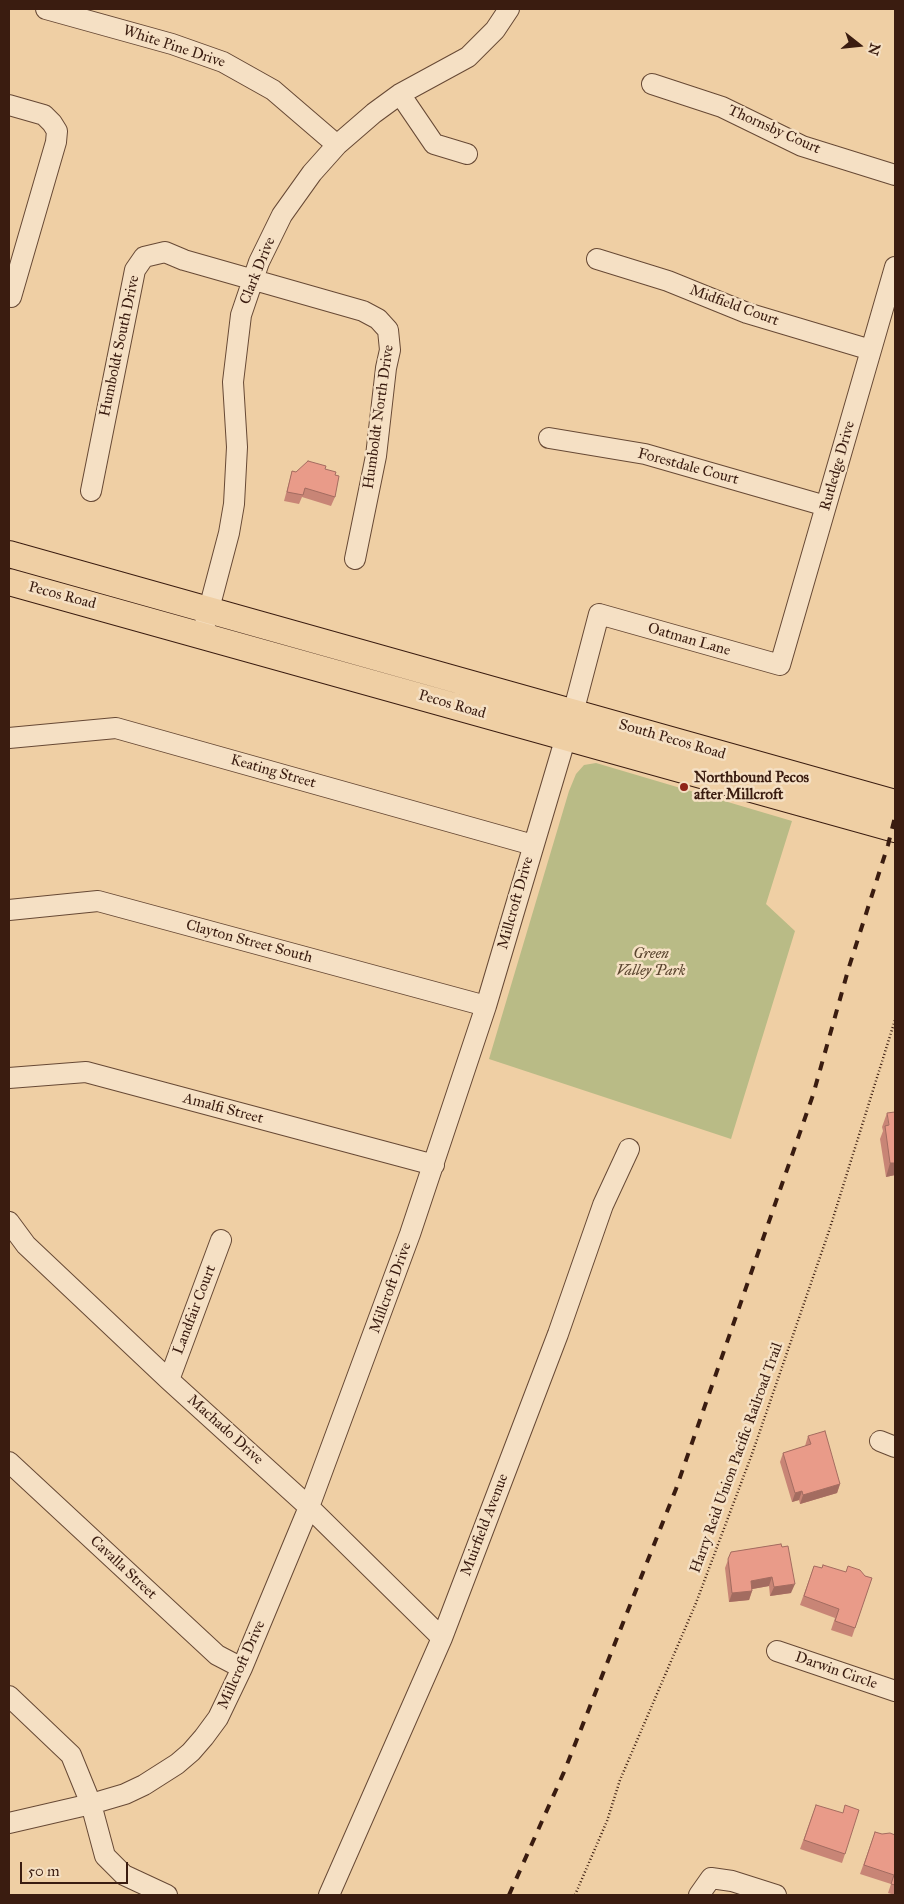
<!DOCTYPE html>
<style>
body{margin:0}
#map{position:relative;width:904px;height:1904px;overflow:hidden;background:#efcfa4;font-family:"IM FELL Great Primer",serif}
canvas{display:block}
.frame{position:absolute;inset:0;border:10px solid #3a1c10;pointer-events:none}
.north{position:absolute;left:834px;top:20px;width:50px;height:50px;-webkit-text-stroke:4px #f5e0c4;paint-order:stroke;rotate:106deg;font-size:14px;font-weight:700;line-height:20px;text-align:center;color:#3a1c10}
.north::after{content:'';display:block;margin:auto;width:18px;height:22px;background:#3a1c10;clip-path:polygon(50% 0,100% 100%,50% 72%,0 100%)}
.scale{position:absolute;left:20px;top:1862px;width:108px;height:22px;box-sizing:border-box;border:2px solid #3a1c10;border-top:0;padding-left:6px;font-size:15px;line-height:18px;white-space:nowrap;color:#3a1c10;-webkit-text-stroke:4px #f5e0c4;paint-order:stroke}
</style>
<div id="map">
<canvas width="904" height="1904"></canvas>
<div class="frame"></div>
<div class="north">N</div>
<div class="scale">50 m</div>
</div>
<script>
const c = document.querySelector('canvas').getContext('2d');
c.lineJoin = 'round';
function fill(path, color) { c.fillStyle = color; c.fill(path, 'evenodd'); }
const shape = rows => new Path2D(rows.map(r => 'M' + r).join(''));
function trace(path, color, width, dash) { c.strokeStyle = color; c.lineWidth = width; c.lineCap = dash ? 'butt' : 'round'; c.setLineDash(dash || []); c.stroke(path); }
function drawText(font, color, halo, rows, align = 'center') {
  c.font = font + ' "IM FELL Great Primer",serif'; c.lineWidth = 5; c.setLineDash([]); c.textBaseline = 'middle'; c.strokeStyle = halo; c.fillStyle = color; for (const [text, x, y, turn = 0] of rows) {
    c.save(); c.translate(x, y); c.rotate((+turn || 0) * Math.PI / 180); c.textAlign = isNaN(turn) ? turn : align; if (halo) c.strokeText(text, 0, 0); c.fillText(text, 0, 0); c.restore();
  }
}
const green = shape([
 [596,763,792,821,766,904,795,931,731,1139,489,1059,569,791,576,774,584,765]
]);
const path = shape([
 [575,1895,607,1821,620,1780,696,1603,752,1454,829,1231,895,1020]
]);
const minor = shape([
 [46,9,172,44,223,62,273,90,337,145],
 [652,84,722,107,802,146,895,175],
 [400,94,434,144,467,154],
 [9,105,44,115,52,123,57,131,56,142,11,297,9,296],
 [597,259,668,281,747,313,871,350],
 [549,438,645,454,826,506],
 [91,491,135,270,144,257,165,252,184,260,363,311,378,319,388,330,390,350,386,368,376,456,355,559],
 [205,624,229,533,234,504,237,447,233,382,241,315,259,262,282,215,312,173,337,145,374,113,400,94,468,57,495,30,509,9],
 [9,738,116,728,533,845],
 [9,910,98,901,486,1006],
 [9,1078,86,1072,434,1165],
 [9,1222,26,1245,169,1380,309,1507,442,1638],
 [169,1380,221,1240],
 [880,1441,895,1447],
 [9,1462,217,1655,242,1668],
 [777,1651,895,1691],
 [9,1696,71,1755,91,1804,105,1856,124,1875,167,1895],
 [9,1823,91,1804,125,1794,144,1785,177,1764,191,1752,204,1737,218,1718,242,1668,309,1507,410,1234,486,1006,573,713,599,614,780,665,895,267],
 [329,1895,442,1638,558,1334,603,1205,629,1149],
 [699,1895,711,1878,732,1881,776,1895]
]);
const major = shape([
 [9,554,895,803],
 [9,582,895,829]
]);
const rail = shape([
 [509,1895,564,1772,676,1489,813,1095,849,967,888,845,895,817]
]);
const wall = shape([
 [325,469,335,475,335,497,331,506,302,497,299,504,284,501,292,471,296,472],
 [887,1113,895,1175,886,1177,880,1139,883,1131,882,1127],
 [808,1436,840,1484,837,1493,800,1504,799,1500,792,1502,780,1462,783,1453,805,1446],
 [781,1544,791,1593,770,1596,769,1586,752,1589,752,1591,749,1600,729,1602,725,1568,731,1552],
 [814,1566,822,1568,845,1572,865,1576,872,1578,852,1637,831,1630,835,1618,800,1605],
 [816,1805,845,1854,842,1863,800,1849],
 [875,1832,882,1834,895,1835,895,1895,888,1893,891,1884,860,1874]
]);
const shadedWall = shape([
 [890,1163,895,1163,895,1175,886,1177],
 [840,1484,837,1493,800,1504,803,1495],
 [802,1491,799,1500,792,1502,795,1493],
 [772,1577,769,1586,747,1590,751,1581],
 [795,1584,791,1593,770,1596,774,1587],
 [752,1591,749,1600,729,1602,732,1593]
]);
const building = shape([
 [308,461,326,466,325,469,336,472,335,475,339,476,335,497,305,488,303,495,287,492,292,471,296,472,308,461],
 [895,1112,895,1163,890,1163,885,1126,889,1125,887,1113,895,1112],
 [825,1431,840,1484,803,1495,802,1491,795,1493,783,1453,811,1444,808,1436,825,1431],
 [781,1544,782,1547,788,1546,795,1584,774,1587,772,1577,751,1581,752,1591,732,1593,728,1559,731,1552,781,1544],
 [823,1565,846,1572,848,1566,860,1570,865,1576,872,1578,855,1628,835,1621,839,1609,804,1596,814,1566,822,1568,823,1565],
 [816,1805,843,1813,845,1805,859,1810,845,1854,804,1840,816,1805],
 [875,1832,882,1834,890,1833,895,1835,895,1885,891,1884,894,1875,864,1865,875,1832]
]);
const markers = [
 [684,787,5,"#8f2418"]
];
const streetNames = [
 ["White Pine Drive",174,47,18],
 ["Thornsby Court",774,130,24],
 ["Clark Drive",258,271,-68],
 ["Midfield Court",734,306,20],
 ["Humboldt South Drive",120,346,-78],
 ["Humboldt North Drive",379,417,-82],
 ["Rutledge Drive",838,466,-74],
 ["Forestdale Court",688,467,15],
 ["Pecos Road",62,596,15],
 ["Oatman Lane",689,640,16],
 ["Pecos Road",452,705,16],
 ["South Pecos Road",672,740,16],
 ["Keating Street",273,772,16],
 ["Millcroft Drive",516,903,-74],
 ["Clayton Street South",249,942,15],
 ["Amalfi Street",223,1109,15],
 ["Millcroft Drive",391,1288,-70],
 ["Landfair Court",195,1310,-69],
 ["Machado Drive",225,1430,42],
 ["Harry Reid Union Pacific Railroad Trail",737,1458,-70],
 ["Muirfield Avenue",485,1525,-69],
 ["Cavalla Street",123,1568,43],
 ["Millcroft Drive",242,1665,-66],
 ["Darwin Circle",836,1671,19]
];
const poiNames = [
 ["Northbound Pecos",694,778],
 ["after Millcroft",694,795]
];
const parkNames = [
 ["Green",651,954],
 ["Valley Park",651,971]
];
fill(green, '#b9bb86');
trace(minor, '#674935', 22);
trace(major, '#3a1c10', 28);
trace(path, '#3a1c10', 2.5, [1, 2.5]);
trace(minor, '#f5e0c4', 20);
trace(major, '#efcfa4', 26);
trace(rail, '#3a1c10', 4, [9, 9]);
fill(wall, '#c88576');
fill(shadedWall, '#a36c60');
fill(building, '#e99b89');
trace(building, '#a36c60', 1);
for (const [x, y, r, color] of markers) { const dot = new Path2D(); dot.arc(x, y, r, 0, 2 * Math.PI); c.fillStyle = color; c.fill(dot); trace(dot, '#f5e0c4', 2); }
drawText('15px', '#3a1c10', '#f5e0c4', streetNames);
drawText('bold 15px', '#3a1c10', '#f5e0c4', poiNames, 'left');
drawText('italic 15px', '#5a442e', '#f5e0c4', parkNames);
</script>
